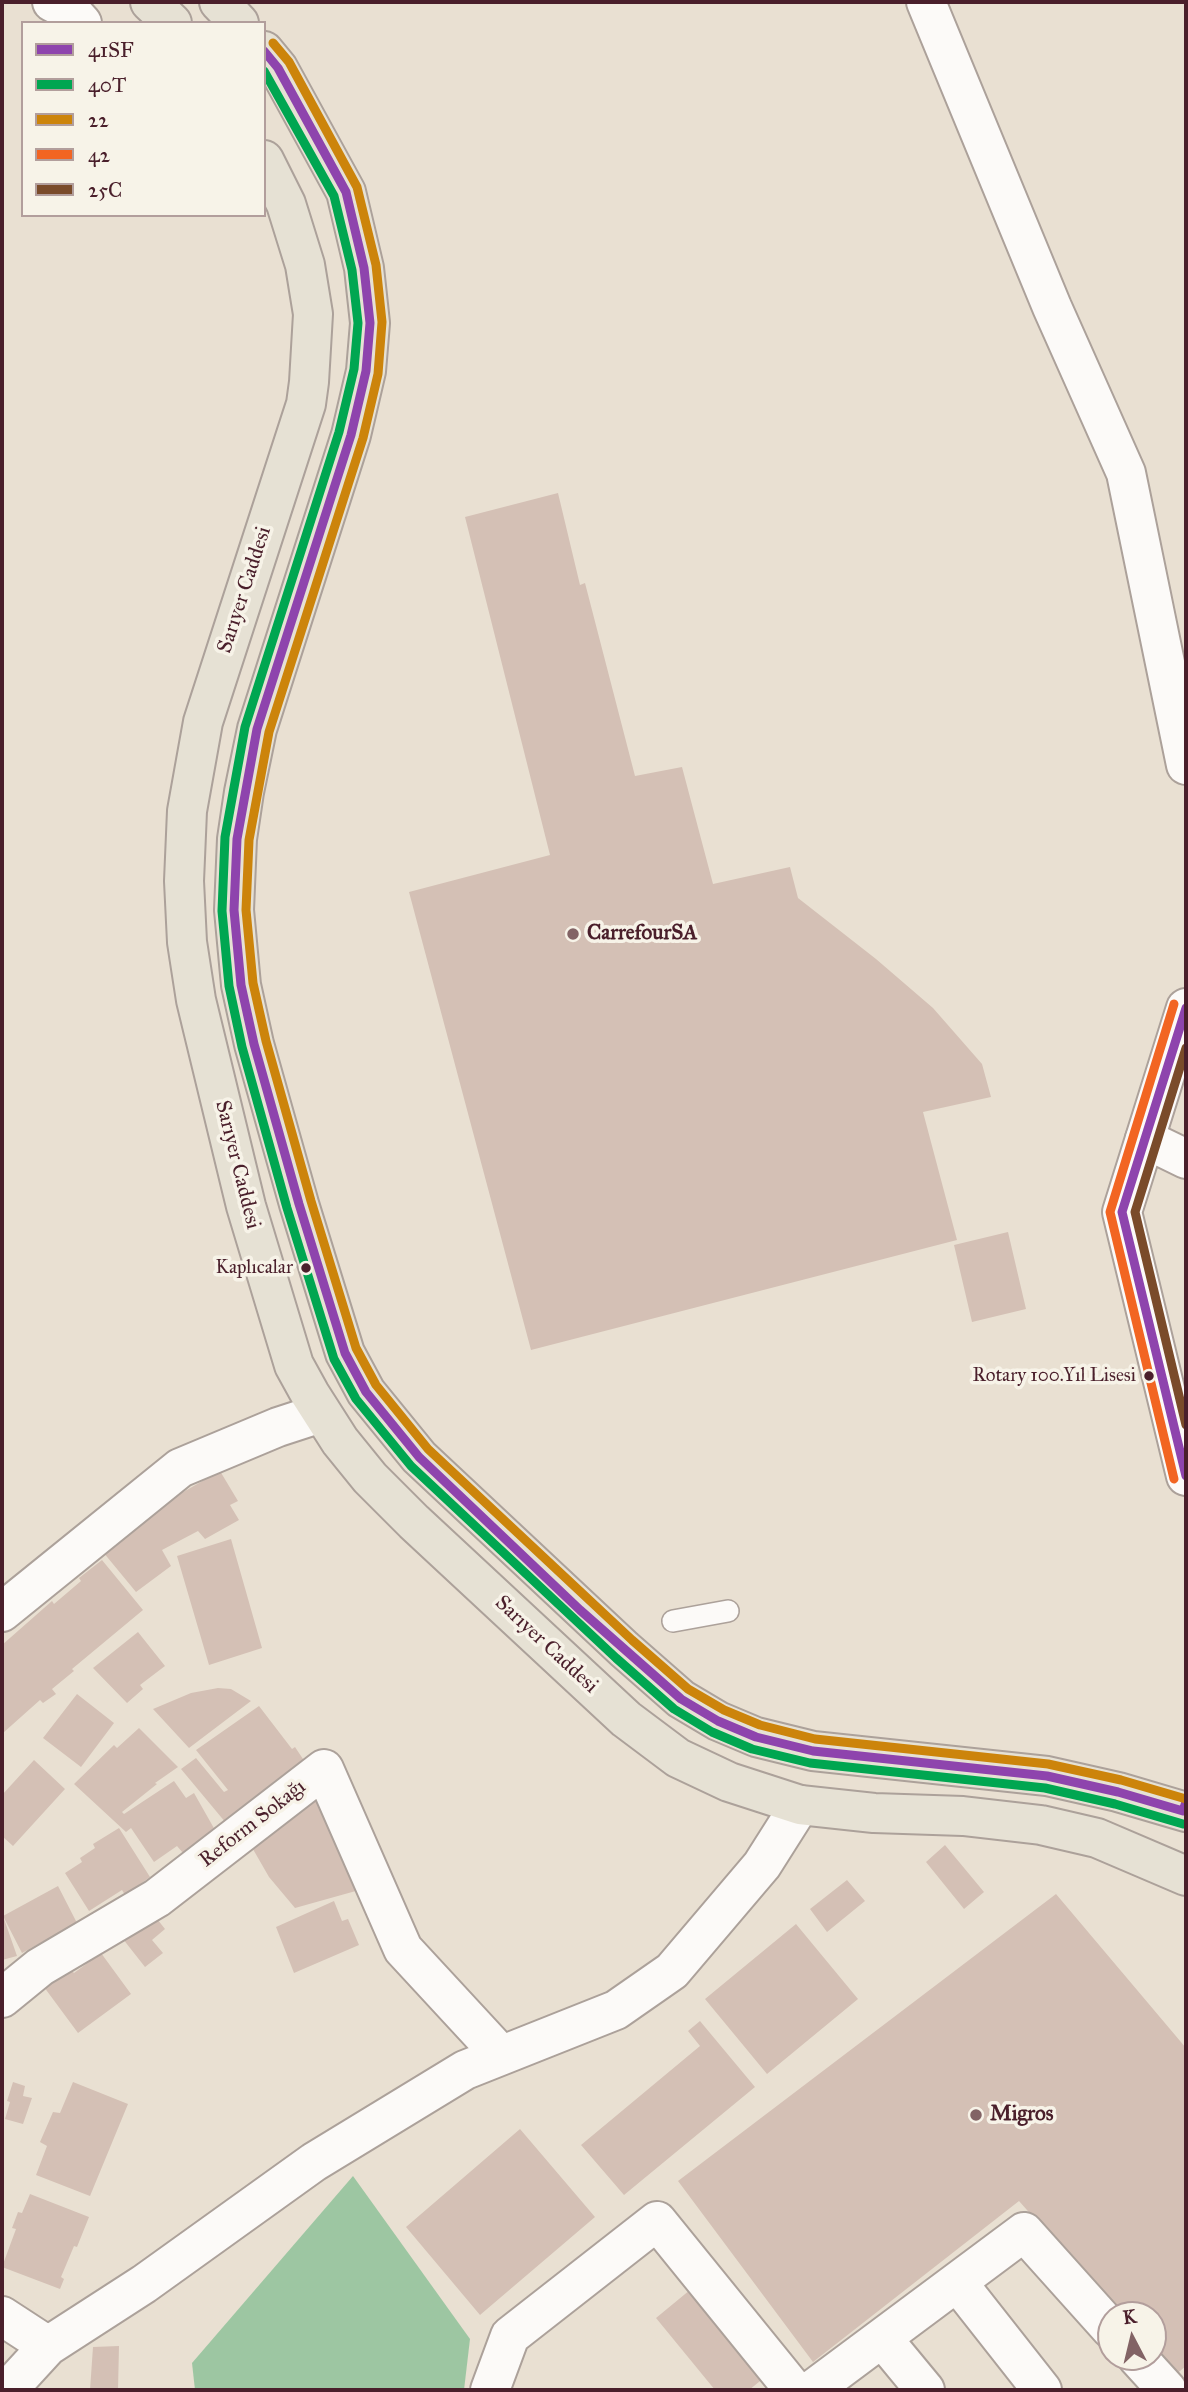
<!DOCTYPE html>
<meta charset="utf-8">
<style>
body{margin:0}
#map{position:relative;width:1188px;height:2392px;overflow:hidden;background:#e9e0d2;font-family:"IM FELL Great Primer",serif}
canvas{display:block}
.frame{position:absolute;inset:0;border:4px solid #4a1f2b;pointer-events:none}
.legend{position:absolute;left:21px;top:21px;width:245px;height:196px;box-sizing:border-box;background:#f7f3e8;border:2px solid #b29e9c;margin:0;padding:9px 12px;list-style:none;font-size:21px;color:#4a1f2b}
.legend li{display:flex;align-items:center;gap:14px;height:35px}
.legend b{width:35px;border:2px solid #b29e9c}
.north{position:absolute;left:1097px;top:2301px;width:70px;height:70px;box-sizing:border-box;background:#f7f3e8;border:2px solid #b29e9c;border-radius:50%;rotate:353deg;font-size:19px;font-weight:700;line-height:28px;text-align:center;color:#4a1f2b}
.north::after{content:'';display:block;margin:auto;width:24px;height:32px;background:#826365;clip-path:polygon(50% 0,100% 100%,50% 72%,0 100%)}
</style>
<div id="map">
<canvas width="1188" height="2392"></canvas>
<div class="frame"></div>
<ul class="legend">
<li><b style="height:9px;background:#8e44ad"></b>41SF</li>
<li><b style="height:9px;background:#00a651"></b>40T</li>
<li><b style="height:9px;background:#cc840b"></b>22</li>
<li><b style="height:9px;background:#f26522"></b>42</li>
<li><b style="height:9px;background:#7a4b2a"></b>25C</li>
</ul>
<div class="north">K</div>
</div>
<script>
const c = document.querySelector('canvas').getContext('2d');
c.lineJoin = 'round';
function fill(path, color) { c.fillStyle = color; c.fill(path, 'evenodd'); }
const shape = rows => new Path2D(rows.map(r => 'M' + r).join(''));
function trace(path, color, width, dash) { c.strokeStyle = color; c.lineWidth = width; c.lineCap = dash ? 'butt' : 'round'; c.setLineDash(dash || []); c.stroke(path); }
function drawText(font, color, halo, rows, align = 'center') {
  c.font = font + ' "IM FELL Great Primer",serif'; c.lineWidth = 7; c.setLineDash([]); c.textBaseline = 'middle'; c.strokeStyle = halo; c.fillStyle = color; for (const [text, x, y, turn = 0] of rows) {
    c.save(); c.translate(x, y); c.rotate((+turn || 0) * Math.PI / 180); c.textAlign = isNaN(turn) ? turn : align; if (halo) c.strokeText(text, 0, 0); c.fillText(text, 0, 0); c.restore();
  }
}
const forest = shape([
 [353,2176,470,2339,464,2390,195,2390,192,2363]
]);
const building = shape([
 [558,493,580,585,585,583,635,776,682,767,713,884,790,867,798,898,876,959,933,1008,982,1064,991,1097,923,1112,957,1240,531,1350,409,892,550,855,465,517],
 [1008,1232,1026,1309,972,1322,954,1245],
 [220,1471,238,1501,230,1505,239,1520,205,1539,198,1531,162,1550,171,1566,136,1592,103,1552,143,1515],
 [231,1539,262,1648,209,1665,177,1556],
 [102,1560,143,1610,72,1669,74,1671,52,1689,56,1694,43,1703,40,1700,3,1733,2,1645,52,1601,54,1604,81,1581,79,1578],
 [138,1632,165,1666,140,1685,143,1689,127,1703,93,1668],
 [218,1688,231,1689,251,1701,189,1748,153,1709,191,1693],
 [77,1694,114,1723,81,1767,43,1738],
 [259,1706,292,1749,295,1747,307,1765,226,1823,181,1769,196,1758,224,1792,228,1790,196,1750],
 [139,1728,178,1767,155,1783,157,1784,122,1812,124,1814,174,1781,186,1798,194,1793,215,1830,183,1853,177,1846,154,1862,131,1828,126,1832,74,1784,114,1745,117,1748],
 [34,1760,65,1789,13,1846,2,1836,2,1795],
 [317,1793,370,1887,295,1908,269,1877,246,1837],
 [119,1828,150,1877,125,1895,122,1890,89,1911,65,1873,82,1862,80,1858,95,1848,93,1844],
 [945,1845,984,1892,964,1909,926,1862],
 [847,1880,865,1901,827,1932,810,1909],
 [58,1886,77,1923,22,1953,3,1916],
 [1056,1894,1186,2048,1186,2366,1174,2376,1153,2352,1153,2315,1120,2315,1019,2201,813,2362,678,2181],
 [334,1901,342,1921,348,1919,359,1945,294,1973,276,1927],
 [150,1910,165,1929,152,1940,163,1953,145,1967,119,1934],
 [2,1913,17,1956,2,1960],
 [796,1924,858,1999,767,2074,705,1999],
 [101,1953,131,1994,78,2033,44,1987,69,1968,74,1973],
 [700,2021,755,2087,624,2195,581,2145,700,2046,688,2031],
 [13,2082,25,2086,23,2096,32,2098,23,2124,5,2119,10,2102,7,2101],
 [73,2082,128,2104,90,2196,36,2175,47,2146,40,2142,53,2112,60,2113],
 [520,2129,595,2217,480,2315,406,2227],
 [30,2194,89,2217,77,2247,74,2246,61,2277,64,2279,60,2289,2,2267,16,2229,12,2228,18,2212,22,2213],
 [696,2285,770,2373,749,2390,715,2390,656,2318],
 [119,2346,118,2390,90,2390,93,2347]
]);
const service = shape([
 [673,1621,728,1611]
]);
const minor = shape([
 [52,2,72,12,82,23],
 [926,2,1052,307,1126,473,1186,765],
 [1145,1139,1186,1159],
 [2,1612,180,1468,278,1427,321,1413],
 [2,1998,40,1967,157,1898,324,1769,403,1949,501,2055],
 [957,2282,1042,2390],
 [2,2316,48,2346],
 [882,2338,925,2390],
 [1137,2357,1167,2390],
 [11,2390,14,2383,48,2346,144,2284,314,2162,465,2070,616,2010,672,1971,762,1865,800,1805],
 [490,2390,510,2336,657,2221,794,2390],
 [812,2390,1024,2232,1111,2329]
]);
const tertiary = shape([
 [1186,1008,1122,1212,1186,1476]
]);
const primary = shape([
 [150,2,172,23],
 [219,2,239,23],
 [264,51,278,68,346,192,364,268,370,323,366,371,351,435,257,729,244,792,237,839,234,910,241,985,254,1044,299,1204,345,1353,366,1392,419,1457,624,1649,681,1699,718,1721,756,1737,813,1751,1047,1776,1118,1792,1186,1812],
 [264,160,286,204,305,265,313,314,309,382,306,404,203,722,187,811,184,881,187,942,196,1000,246,1206,294,1365,310,1394,340,1441,370,1478,414,1522,626,1719,678,1758,729,1782,800,1805,874,1813,963,1816,1041,1825,1097,1838,1186,1876]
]);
const bus1 = shape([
 [264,51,278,68,346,192,364,268,370,323,366,371,351,435,257,729,237,839,234,910,241,985,254,1044,299,1204,345,1353,366,1392,419,1457,580,1610,681,1699,718,1721,756,1737,813,1751,1047,1776,1118,1792,1183,1811,1186,1802],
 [1186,1008,1122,1212,1186,1476]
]);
const bus2 = shape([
 [264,71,334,196,352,270,358,323,354,369,339,432,245,727,225,837,222,911,229,986,242,1047,287,1208,334,1359,356,1399,411,1466,616,1658,674,1709,712,1732,752,1749,810,1763,1045,1788,1115,1804,1183,1824]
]);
const bus3 = shape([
 [273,43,289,62,357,187,376,265,382,322,378,374,363,438,269,732,249,840,246,910,253,983,266,1041,311,1201,356,1348,376,1385,428,1449,632,1640,688,1689,724,1710,760,1725,815,1739,1048,1764,1121,1780,1186,1799]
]);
const bus4 = shape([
 [1174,1479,1110,1212,1174,1004]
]);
const bus5 = shape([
 [1186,1048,1135,1212,1186,1425]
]);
const markers = [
 [573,934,7,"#826365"],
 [306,1268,6,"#4a1f2b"],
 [1149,1376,6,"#4a1f2b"],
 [976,2115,7,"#826365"]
];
const busNames = [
 ["Kaplıcalar",293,1268],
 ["Rotary 100.Yıl Lisesi",1136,1376]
];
const streetNames = [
 ["Sarıyer Caddesi",245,590,-72],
 ["Sarıyer Caddesi",237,1165,76],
 ["Sarıyer Caddesi",546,1645,43],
 ["Reform Sokağı",253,1824,-38]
];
const poiNames = [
 ["CarrefourSA",587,934],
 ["Migros",990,2115]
];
fill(forest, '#9dc6a2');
fill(building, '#d4c0b5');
trace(service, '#aca19a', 24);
trace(minor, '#aca19a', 42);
trace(tertiary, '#aca19a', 42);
trace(primary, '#aca19a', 42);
trace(service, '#fcfaf8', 21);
trace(minor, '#fcfaf8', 38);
trace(tertiary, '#fcfaf8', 38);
trace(primary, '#e6e1d4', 38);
trace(bus1, '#8e44ad', 9);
trace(bus2, '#00a651', 9);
trace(bus3, '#cc840b', 9);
trace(bus4, '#f26522', 9);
trace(bus5, '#7a4b2a', 9);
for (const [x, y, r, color] of markers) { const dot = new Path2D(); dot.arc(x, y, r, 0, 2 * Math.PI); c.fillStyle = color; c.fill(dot); trace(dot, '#f7f3e8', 2.5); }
drawText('19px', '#4a1f2b', '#f7f3e8', busNames, 'right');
drawText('21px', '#4a1f2b', '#f7f3e8', streetNames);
drawText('bold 21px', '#4a1f2b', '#f7f3e8', poiNames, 'left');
</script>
